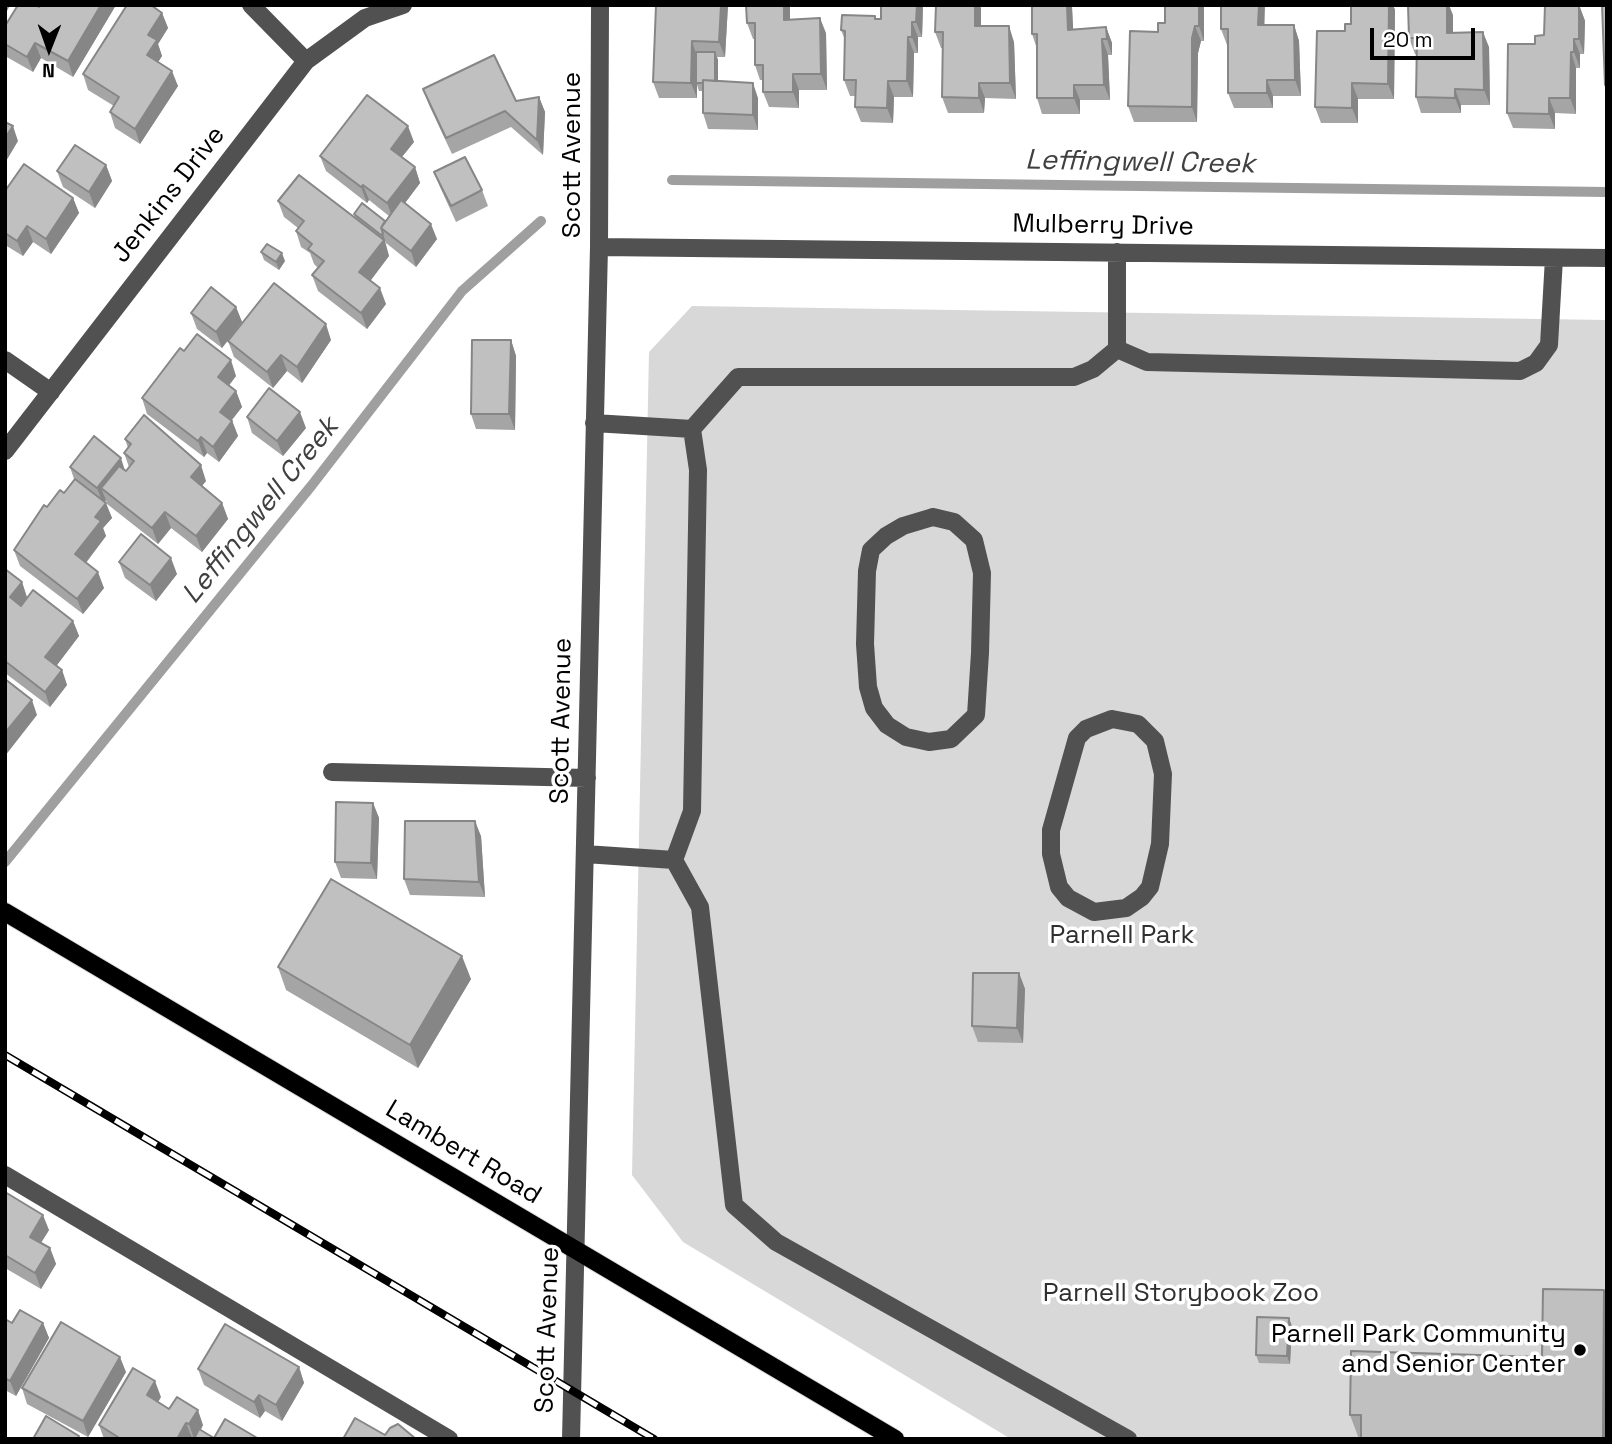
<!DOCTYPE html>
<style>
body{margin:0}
#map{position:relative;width:1612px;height:1444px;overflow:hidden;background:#fff;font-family:"Space Grotesk",sans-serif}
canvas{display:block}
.frame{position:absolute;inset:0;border:7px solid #000;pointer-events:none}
.north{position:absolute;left:14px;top:14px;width:70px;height:70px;-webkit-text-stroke:5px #fff;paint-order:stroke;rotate:181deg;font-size:19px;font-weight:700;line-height:28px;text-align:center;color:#000}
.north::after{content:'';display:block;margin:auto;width:24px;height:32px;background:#000;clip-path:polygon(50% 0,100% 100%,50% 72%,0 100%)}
.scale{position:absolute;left:1370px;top:28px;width:105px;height:32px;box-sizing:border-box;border:4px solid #000;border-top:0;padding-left:9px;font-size:21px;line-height:24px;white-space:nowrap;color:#000;-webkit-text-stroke:5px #fff;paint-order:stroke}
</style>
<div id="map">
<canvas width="1612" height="1444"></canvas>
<div class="frame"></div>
<div class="north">N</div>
<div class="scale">20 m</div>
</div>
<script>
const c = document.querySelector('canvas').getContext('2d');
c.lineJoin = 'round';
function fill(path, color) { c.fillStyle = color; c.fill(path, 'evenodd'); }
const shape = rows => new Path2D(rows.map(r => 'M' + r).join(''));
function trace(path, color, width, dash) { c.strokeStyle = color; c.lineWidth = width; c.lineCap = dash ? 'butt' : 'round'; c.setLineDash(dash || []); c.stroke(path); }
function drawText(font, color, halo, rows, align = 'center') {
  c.font = font + ' "Space Grotesk",sans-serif'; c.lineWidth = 7; c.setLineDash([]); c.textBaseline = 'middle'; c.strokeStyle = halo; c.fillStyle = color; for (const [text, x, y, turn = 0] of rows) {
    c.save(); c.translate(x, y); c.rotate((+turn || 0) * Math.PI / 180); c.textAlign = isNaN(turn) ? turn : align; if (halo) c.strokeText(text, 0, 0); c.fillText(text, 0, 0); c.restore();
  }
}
const green = shape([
 [692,306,1607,320,1607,1439,1011,1439,683,1242,632,1175,649,352]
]);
const stream = shape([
 [672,180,1607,192],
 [5,862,312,485,462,291,541,221]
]);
const minor = shape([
 [251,5,306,61],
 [599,247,1607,258],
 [1117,252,1117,349,1147,362,1520,371,1536,363,1549,345,1554,258],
 [5,360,51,392],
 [594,423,692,429,698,470,692,811,674,860],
 [692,429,738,377,1074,377,1093,369,1117,349],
 [5,451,306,61,365,18,403,5],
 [933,517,954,522,974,540,982,573,980,653,976,715,951,739,929,742,906,737,887,725,874,708,868,687,865,644,867,571,871,550,886,536,903,526,933,517],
 [1112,719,1138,724,1155,741,1163,774,1160,844,1150,887,1142,897,1126,908,1094,912,1068,898,1059,887,1051,854,1051,830,1077,738,1086,729,1112,719],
 [332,772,587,778],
 [585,854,674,860,700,907,734,1205,776,1242,1128,1439],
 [5,1175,449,1439],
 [571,1439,599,247,600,5]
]);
const major = shape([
 [5,912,895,1439]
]);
const rail = shape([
 [5,1055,654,1439]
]);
const wall = shape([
 [116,5,73,77,41,58,33,72,5,56,5,26,39,7],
 [656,5,728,5,725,57,717,57,718,60,718,81,758,98,758,130,708,129,703,113,703,91,699,91,697,85,697,98,659,98,653,82],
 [746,5,790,5,790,20,826,33,827,90,799,90,799,108,769,107,763,92,763,80,760,80,755,65,755,39,753,39,747,23],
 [881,5,923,5,922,37,918,37,918,53,914,53,913,97,894,97,893,123,861,122,855,107,855,96,850,96,844,80,845,40,841,30,875,16,877,19,881,19],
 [936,5,980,5,981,9,981,26,1014,42,1016,99,985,98,984,113,948,113,942,97,943,48,941,48,935,32],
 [1204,5,1204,41,1201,41,1198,53,1197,122,1134,122,1128,106,1158,32,1165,23],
 [1351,5,1393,5,1395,10,1394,99,1358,99,1358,123,1321,123,1315,107,1351,24],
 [1579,5,1585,21,1584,54,1580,54,1580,68,1576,68,1576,114,1555,113,1555,129,1513,128,1507,113,1535,44,1544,35],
 [1072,7,1073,29,1106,27,1112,43,1112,55,1108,55,1110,100,1080,100,1080,114,1042,114,1037,98,1037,49,1032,34],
 [162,13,168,28,158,44,162,56,158,62,178,86,140,144,115,128,110,112,114,106,88,90,83,74],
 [1453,15,1453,33,1489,47,1490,105,1461,105,1461,113,1421,113,1416,97,1417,54,1415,54,1409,38],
 [1265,25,1294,25,1299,41,1301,96,1273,96,1273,108,1234,108,1228,93,1228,45,1227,45,1221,29],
 [423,89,516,101,539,97,545,112,543,155,511,127,452,154,429,105],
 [414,142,402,157,415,167,420,183,405,203,437,239,416,267,386,243,385,241,384,242,389,256,370,281,386,304,367,329,318,291,312,275,318,268,314,264,310,253,301,247,296,231,298,228,284,217,278,201,356,219,354,214,385,221,389,216,369,200,367,203,326,171,320,156],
 [106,165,112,181,95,208,63,187,57,171],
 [434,172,482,190,488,206,456,222,440,187],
 [5,191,73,198,79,213,51,254,33,242,23,256,5,245],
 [261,252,285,261,279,270,264,260],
 [236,307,242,322,222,348,197,329,191,313],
 [331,340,302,383,287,371,273,388,234,357,228,341],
 [511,340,516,356,515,430,476,429,471,414],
 [184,351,236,376,229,385,236,391,242,407,232,420,238,436,219,462,207,453,204,457,147,414,142,398],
 [247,417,306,428,283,456,252,433],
 [125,439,206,481,202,486,222,503,228,519,202,552,171,528,158,544,107,504,106,500,105,502,112,518,103,528,106,536,86,563,104,588,83,614,20,566,14,550,47,507,64,493,74,479,70,467,126,471,129,467,124,453,128,448],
 [119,562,177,574,156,601,125,578],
 [5,569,22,582,27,597,73,621,79,636,56,666,62,670,67,685,50,707,5,673],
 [373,803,379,818,377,879,341,878,335,862],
 [481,836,485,897,410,895,404,879],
 [278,967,471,979,418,1068,286,990],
 [1019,973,1025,989,1023,1043,978,1042,972,1026],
 [5,1192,49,1230,41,1243,50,1248,56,1264,41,1289,5,1268],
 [5,1319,12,1323,43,1323,49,1338,16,1396,5,1390],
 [1292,1326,1290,1364,1259,1363,1256,1355],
 [1542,1357,1607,1439,1359,1439,1350,1415],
 [299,1367,304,1383,282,1421,265,1411,260,1418,204,1385,198,1369],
 [126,1372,88,1437,27,1404,22,1388],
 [161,1397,158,1402,169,1409,203,1425,201,1430,214,1438,259,1439,104,1439,99,1425]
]);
const shadedWall = shape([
 [5,5,10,5,6,13,5,11],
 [101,5,116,5,73,77,68,61],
 [721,5,728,5,725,57,719,42],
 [784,5,790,5,790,36,784,20],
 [917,5,923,5,922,37,916,22],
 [975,5,980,5,981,9,981,41,975,26],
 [1067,5,1071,5,1072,7,1074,45,1068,30],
 [1199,5,1204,5,1204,41,1199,26],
 [1259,5,1265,5,1264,40,1258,25],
 [1389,5,1393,5,1395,10,1394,99,1388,84],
 [1447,5,1449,5,1453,15,1453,49,1447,33],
 [1579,5,1585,21,1584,54,1579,39],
 [162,13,168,28,158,44,162,56,153,70,147,55,148,35],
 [820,18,826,33,827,90,821,74],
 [912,22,918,37,918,53,912,37],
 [1294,25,1299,41,1301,96,1295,80],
 [1009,26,1014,42,1016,99,1010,83],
 [1195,26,1201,41,1198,53,1197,122,1192,107,1192,38],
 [1106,27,1112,43,1112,55,1107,39],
 [1483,32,1489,47,1490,105,1484,90],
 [908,37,914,53,913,97,907,81],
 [1102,39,1108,55,1110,100,1104,85],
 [1574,39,1580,54,1580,68,1574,52],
 [692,41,697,57,697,98,691,83],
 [35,43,41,58,33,72,27,57],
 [715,52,718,60,718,91,715,83],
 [1571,52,1576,68,1576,114,1570,98],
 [172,71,178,86,140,144,135,129],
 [793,74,799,90,799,108,793,92],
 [1267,80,1273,96,1273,108,1267,93],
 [888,81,894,97,893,123,887,108],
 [753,83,758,98,758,130,753,115],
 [979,83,985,98,984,113,979,98],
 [1352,83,1358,99,1358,123,1352,108],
 [1074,85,1080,100,1080,114,1074,98],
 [1455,89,1461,105,1461,113,1455,98],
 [539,97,545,112,543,155,537,140],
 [1549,98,1555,113,1555,129,1549,114],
 [13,126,18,141,5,163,5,138],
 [408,126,414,142,396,164,391,149],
 [106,165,112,181,95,208,89,192],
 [415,167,420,183,393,219,387,203],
 [363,185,369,200,367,203,361,187],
 [73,198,79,213,51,254,46,239],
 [431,224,437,239,416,267,411,251],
 [27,226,33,242,23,256,17,241],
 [383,233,389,256,365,288,359,272,384,241,381,235],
 [282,253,285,261,279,270,276,262],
 [380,288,386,304,367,329,361,313],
 [236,307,242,322,222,348,216,332],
 [326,324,331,340,302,383,297,367],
 [511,340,516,356,515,430,509,414],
 [281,355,287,371,273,388,267,372],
 [231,360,236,376,224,392,218,377],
 [236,391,242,407,226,427,220,412],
 [300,412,306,428,283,456,277,441],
 [232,421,238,436,219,462,213,447],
 [201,437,207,453,204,457,198,441],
 [121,458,126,474,101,488,106,500,103,504,97,488],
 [201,465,206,481,196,493,191,477],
 [106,503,112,518,103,528,106,536,80,570,75,554,95,517],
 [222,503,228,519,202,552,196,536],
 [165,512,171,528,158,544,152,528],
 [171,558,177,574,156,601,150,585],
 [98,572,104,588,83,614,77,599],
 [22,582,27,598,15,613,10,597],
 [73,621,79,636,51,673,45,657],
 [62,670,67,685,50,707,45,692],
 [32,700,37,715,5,756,5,733],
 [373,803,379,818,377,879,371,863],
 [475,821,481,836,485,897,479,882],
 [462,956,471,979,418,1068,410,1045],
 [1019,973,1025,989,1023,1043,1017,1028],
 [43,1215,49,1230,35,1252,30,1237],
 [50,1248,56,1264,41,1289,35,1273],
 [1604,1290,1607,1297,1607,1439,1603,1439],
 [1289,1318,1292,1326,1290,1364,1287,1356],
 [43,1323,49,1338,16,1396,10,1381],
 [120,1357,126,1372,88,1437,83,1421],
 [299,1367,304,1383,282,1421,276,1405],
 [155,1381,161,1397,153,1410,147,1395],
 [259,1395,265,1411,260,1418,254,1402],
 [198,1410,203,1425,194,1439,189,1424],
 [186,1423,192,1438,177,1439]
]);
const building = shape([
 [18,5,36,5,39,7,40,5,101,5,68,61,35,43,27,57,5,44,5,26,18,5],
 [127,5,151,5,162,13,148,35,157,40,147,55,172,71,135,129,110,112,119,97,83,74,127,5],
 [656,5,721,5,719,42,692,41,691,83,653,82,656,5],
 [746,5,784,5,784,20,820,18,821,74,793,74,793,92,763,92,763,65,755,65,755,23,747,23,746,5],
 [881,5,917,5,916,22,912,22,912,37,908,37,907,81,888,81,887,108,855,107,856,80,844,80,845,31,841,30,842,15,875,16,875,19,881,19,881,5],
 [936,5,975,5,975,26,1009,26,1010,83,979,83,979,98,942,97,943,32,935,32,936,5],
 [1032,5,1067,5,1068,30,1106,27,1107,39,1102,39,1104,85,1074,85,1074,98,1037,98,1037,34,1032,34,1032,5],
 [1165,5,1199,5,1199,26,1195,26,1192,38,1192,107,1128,106,1130,31,1158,32,1158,23,1165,23,1165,5],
 [1221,5,1259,5,1258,25,1294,25,1295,80,1267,80,1267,93,1228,93,1228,29,1221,29,1221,5],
 [1351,5,1389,5,1388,84,1352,83,1352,108,1315,107,1317,31,1345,31,1345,24,1351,24,1351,5],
 [1408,5,1447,5,1447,33,1483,32,1484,90,1455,89,1455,98,1416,97,1417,38,1409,38,1408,5],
 [1545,5,1579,5,1579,39,1574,39,1574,52,1571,52,1570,98,1549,98,1549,114,1507,113,1508,44,1535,44,1535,36,1544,35,1545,5],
 [1602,5,1607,5,1607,85,1605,85,1602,5],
 [696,52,715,52,715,81,703,80,703,83,696,83,696,52],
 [494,55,516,101,539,97,537,140,505,111,446,138,423,89,494,55],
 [703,80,753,83,753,115,703,113,703,80],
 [367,95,408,126,391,149,415,167,387,203,363,185,361,187,320,156,367,95],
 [5,122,13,126,5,138,5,122],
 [75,145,106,165,89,192,57,171,75,145],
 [465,157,482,190,451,206,434,172,465,157],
 [24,164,73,198,46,239,27,226,17,241,5,233,5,191,24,164],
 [299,175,384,240,359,272,380,288,361,313,312,275,324,261,308,249,312,244,296,231,304,221,278,201,299,175],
 [401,200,431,224,411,251,381,228,401,200],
 [362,203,385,221,381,228,383,233,381,235,354,214,362,203],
 [267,244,282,253,276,262,261,252,267,244],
 [274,283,326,324,297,367,281,355,267,372,228,341,274,283],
 [211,287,236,307,216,332,191,313,211,287],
 [197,334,231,360,218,377,236,391,220,412,232,421,213,447,201,437,198,441,142,398,180,348,184,351,197,334],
 [472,340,511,340,509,414,471,414,472,340],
 [269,388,300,412,277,441,247,417,269,388],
 [144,415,201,465,191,477,222,503,196,536,165,512,152,528,101,488,119,466,126,471,134,461,124,453,131,444,125,439,144,415],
 [94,436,121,458,97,488,70,467,94,436],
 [75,479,106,503,95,517,101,521,75,554,98,572,77,599,14,550,44,505,47,507,60,490,64,493,75,479],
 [141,534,171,558,150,585,119,562,141,534],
 [5,569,22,582,10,597,21,606,33,590,73,621,45,657,62,670,45,692,5,661,5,569],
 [5,679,32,700,5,733,5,679],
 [336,802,373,803,371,863,335,862,336,802],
 [405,821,475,821,479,882,404,879,405,821],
 [331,879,462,956,410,1045,278,967,331,879],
 [973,973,1019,973,1017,1028,972,1026,973,973],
 [5,1192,43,1215,30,1237,50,1248,35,1273,5,1255,5,1192],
 [1543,1289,1604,1290,1603,1439,1361,1439,1361,1415,1350,1415,1351,1351,1542,1357,1543,1289],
 [20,1310,43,1323,10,1381,5,1378,5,1319,12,1323,20,1310],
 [1257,1317,1289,1318,1287,1356,1256,1355,1257,1317],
 [61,1322,120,1357,83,1421,22,1388,61,1322],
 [225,1324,299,1367,276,1405,259,1395,254,1402,198,1369,225,1324],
 [133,1368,155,1381,147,1395,169,1409,177,1397,198,1410,189,1424,186,1423,177,1439,121,1439,99,1425,133,1368],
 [46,1416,79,1436,77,1439,33,1439,46,1416],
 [355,1418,385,1435,390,1428,398,1424,416,1439,343,1439,355,1418],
 [225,1419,259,1439,194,1439,199,1429,214,1438,225,1419]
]);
const markers = [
 [1580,1350,7,"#000"]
];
const streetNames = [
 ["Scott Avenue",573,155,-90],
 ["Jenkins Drive",169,195,-52],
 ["Mulberry Drive",1103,226,1],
 ["Scott Avenue",562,721,-89],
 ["Lambert Road",463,1153,31],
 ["Scott Avenue",548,1330,-88]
];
const parkNames = [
 ["Parnell Park",1122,936],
 ["Parnell Storybook Zoo",1181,1294]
];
const poiNames = [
 ["Parnell Park Community",1566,1335],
 ["and Senior Center",1566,1365]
];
const waterNames = [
 ["Leffingwell Creek",1140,163,1],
 ["Leffingwell Creek",261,511,-51]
];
fill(green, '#d8d8d8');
trace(stream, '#9f9f9f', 10);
trace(major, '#dbdbdb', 20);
trace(minor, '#515151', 18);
trace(major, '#000', 18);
trace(rail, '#000', 8);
trace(rail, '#fff', 5, [16]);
fill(wall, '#a5a5a5');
fill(shadedWall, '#868686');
fill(building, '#c0c0c0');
trace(building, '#868686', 2);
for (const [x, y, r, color] of markers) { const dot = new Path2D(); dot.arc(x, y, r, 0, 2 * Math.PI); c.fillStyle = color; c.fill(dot); trace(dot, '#fff', 2.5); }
drawText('26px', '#000', '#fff', streetNames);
drawText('26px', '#2f2f2f', '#fff', parkNames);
drawText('26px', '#000', '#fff', poiNames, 'right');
drawText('italic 28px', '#404040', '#fff', waterNames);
</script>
